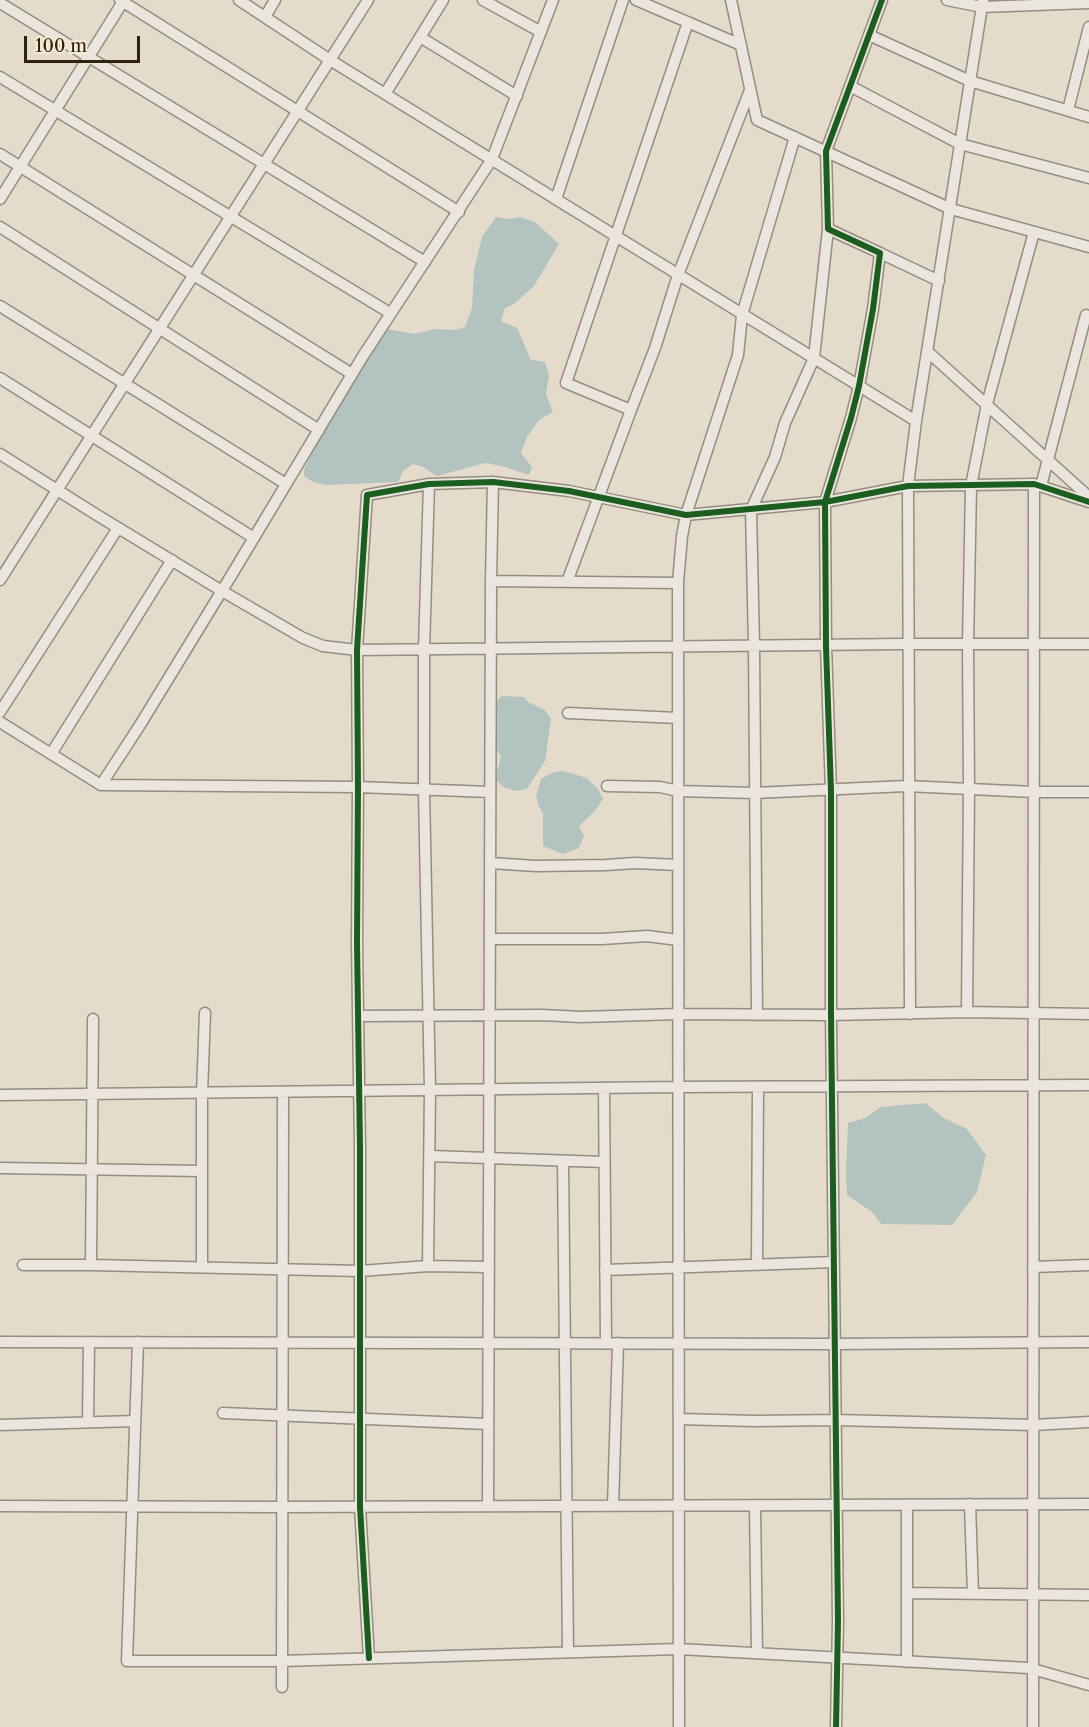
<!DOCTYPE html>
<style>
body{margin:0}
#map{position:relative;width:1089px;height:1727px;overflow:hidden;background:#e5dbca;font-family:"Libre Caslon Text",serif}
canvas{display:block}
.scale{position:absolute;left:24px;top:36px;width:116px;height:27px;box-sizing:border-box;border:3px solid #30220e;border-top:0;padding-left:8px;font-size:18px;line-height:21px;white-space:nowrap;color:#30220e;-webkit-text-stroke:4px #f6ead5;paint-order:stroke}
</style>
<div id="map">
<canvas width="1089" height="1727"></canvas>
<div class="scale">100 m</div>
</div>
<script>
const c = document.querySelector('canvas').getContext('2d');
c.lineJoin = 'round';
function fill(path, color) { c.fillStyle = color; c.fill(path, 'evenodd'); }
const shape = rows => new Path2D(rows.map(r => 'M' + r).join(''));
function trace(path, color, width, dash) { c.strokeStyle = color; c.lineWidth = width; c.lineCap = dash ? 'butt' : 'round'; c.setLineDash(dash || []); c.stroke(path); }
const water = shape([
 [496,217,510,219,520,217,535,222,559,244,534,286,514,304,505,308,501,321,517,328,531,360,545,362,549,376,546,394,553,412,539,420,527,437,521,453,532,467,529,475,502,466,485,463,437,476,423,467,413,464,403,471,398,482,326,485,313,482,304,476,304,469,323,432,350,386,387,329,415,334,434,329,455,330,465,327,472,308,474,270,482,237],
 [502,696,524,697,528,702,545,710,551,719,545,761,527,789,516,791,505,788,497,781,497,771,501,757,495,747,496,702],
 [563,771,587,778,598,789,603,799,595,811,579,826,584,836,579,848,563,854,543,846,543,813,539,807,536,797,541,779,552,773],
 [925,1103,944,1118,967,1129,986,1155,977,1192,952,1225,881,1224,872,1212,847,1195,846,1173,848,1123,865,1118,881,1107]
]);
const minor = shape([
 [120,0,459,212],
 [239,0,330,60,916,421],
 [483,0,541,32],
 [636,0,741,45],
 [731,0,757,120,951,209,1089,247],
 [947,0,982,7,1089,3],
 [0,3,425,262],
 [265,17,275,0],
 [869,35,970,81,1089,117],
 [420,37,517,96],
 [0,77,390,313],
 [850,86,960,144,1089,178],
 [385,94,443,0],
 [1068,110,1089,27],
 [0,154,352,374],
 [0,199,124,0],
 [556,199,623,0],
 [0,227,319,430],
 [880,253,939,281],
 [0,306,286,484],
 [927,351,1089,497],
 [0,378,254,538],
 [631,410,566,383,688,22],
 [0,454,97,515,222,591,303,638,323,646,357,650,902,644,1089,644],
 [1041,486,1086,315],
 [0,580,368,0],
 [491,581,678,583],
 [567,582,631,410,655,348,678,275,750,90],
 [0,712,118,528],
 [568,713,678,718],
 [0,722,101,785,358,787,490,792],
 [51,754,172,560],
 [101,785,140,725,234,571,363,356,492,159,553,0],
 [607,786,660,787,678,791,754,793,906,786,1034,792,1089,792],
 [490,863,536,866,606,865,635,863,678,865],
 [490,939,602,939,647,936,678,940],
 [967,1012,969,789,968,645,971,486,987,404,1034,232],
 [910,1014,908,486,916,421,983,0],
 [757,1015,754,646,751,510,775,457,785,423,814,358,828,229],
 [358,1016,542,1015,581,1017,678,1014,831,1015,967,1012,1089,1014],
 [604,1088,606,1343],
 [0,1095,678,1087,1089,1085],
 [430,1156,604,1162],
 [563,1161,568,1652],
 [0,1168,202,1171],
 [23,1265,91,1265,360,1271,428,1266,489,1267],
 [91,1265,93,1019],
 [757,1265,758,1087],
 [428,1266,430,1090,424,790,424,649,429,484],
 [202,1267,202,1093,205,1013],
 [1033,1267,1089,1265],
 [605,1270,834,1262],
 [0,1342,835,1344,1089,1342],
 [138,1342,127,1661,282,1661,679,1649,1029,1668,1089,1685],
 [223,1413,488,1424],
 [679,1419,754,1421,836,1420,1033,1425,1089,1422],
 [88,1422,89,1342],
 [0,1425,135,1421],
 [970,1504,973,1594],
 [755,1505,757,1653],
 [0,1506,282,1507,1089,1504],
 [488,1506,491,581,493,482],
 [613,1506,618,1343],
 [907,1593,1089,1595],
 [369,1658,360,1507,360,1148,357,943,358,787,357,650,367,495,429,484,493,482,569,491,686,515,825,502,908,486,1034,484,1089,502],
 [907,1662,907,1505],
 [282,1687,283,1092],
 [679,1727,678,583,682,536,686,515,738,355,742,315,795,137],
 [836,1727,838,1621,831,1015,831,791,826,646,825,502,851,418,859,386,873,309,880,253,828,229,826,151,882,0],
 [1033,1727,1034,484]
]);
const cycleway = shape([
 [369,1658,360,1507,360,1148,357,943,358,787,357,650,367,495,429,484,493,482,569,491,686,515,825,502,908,486,1034,484,1089,502],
 [836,1727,838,1621,831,1015,831,791,826,646,825,502,851,418,859,386,873,309,880,253,828,229,826,151,882,0]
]);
fill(water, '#b3c4c0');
trace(minor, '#958d81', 13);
trace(minor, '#eae5dd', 10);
trace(cycleway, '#1b5e20', 6);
</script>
